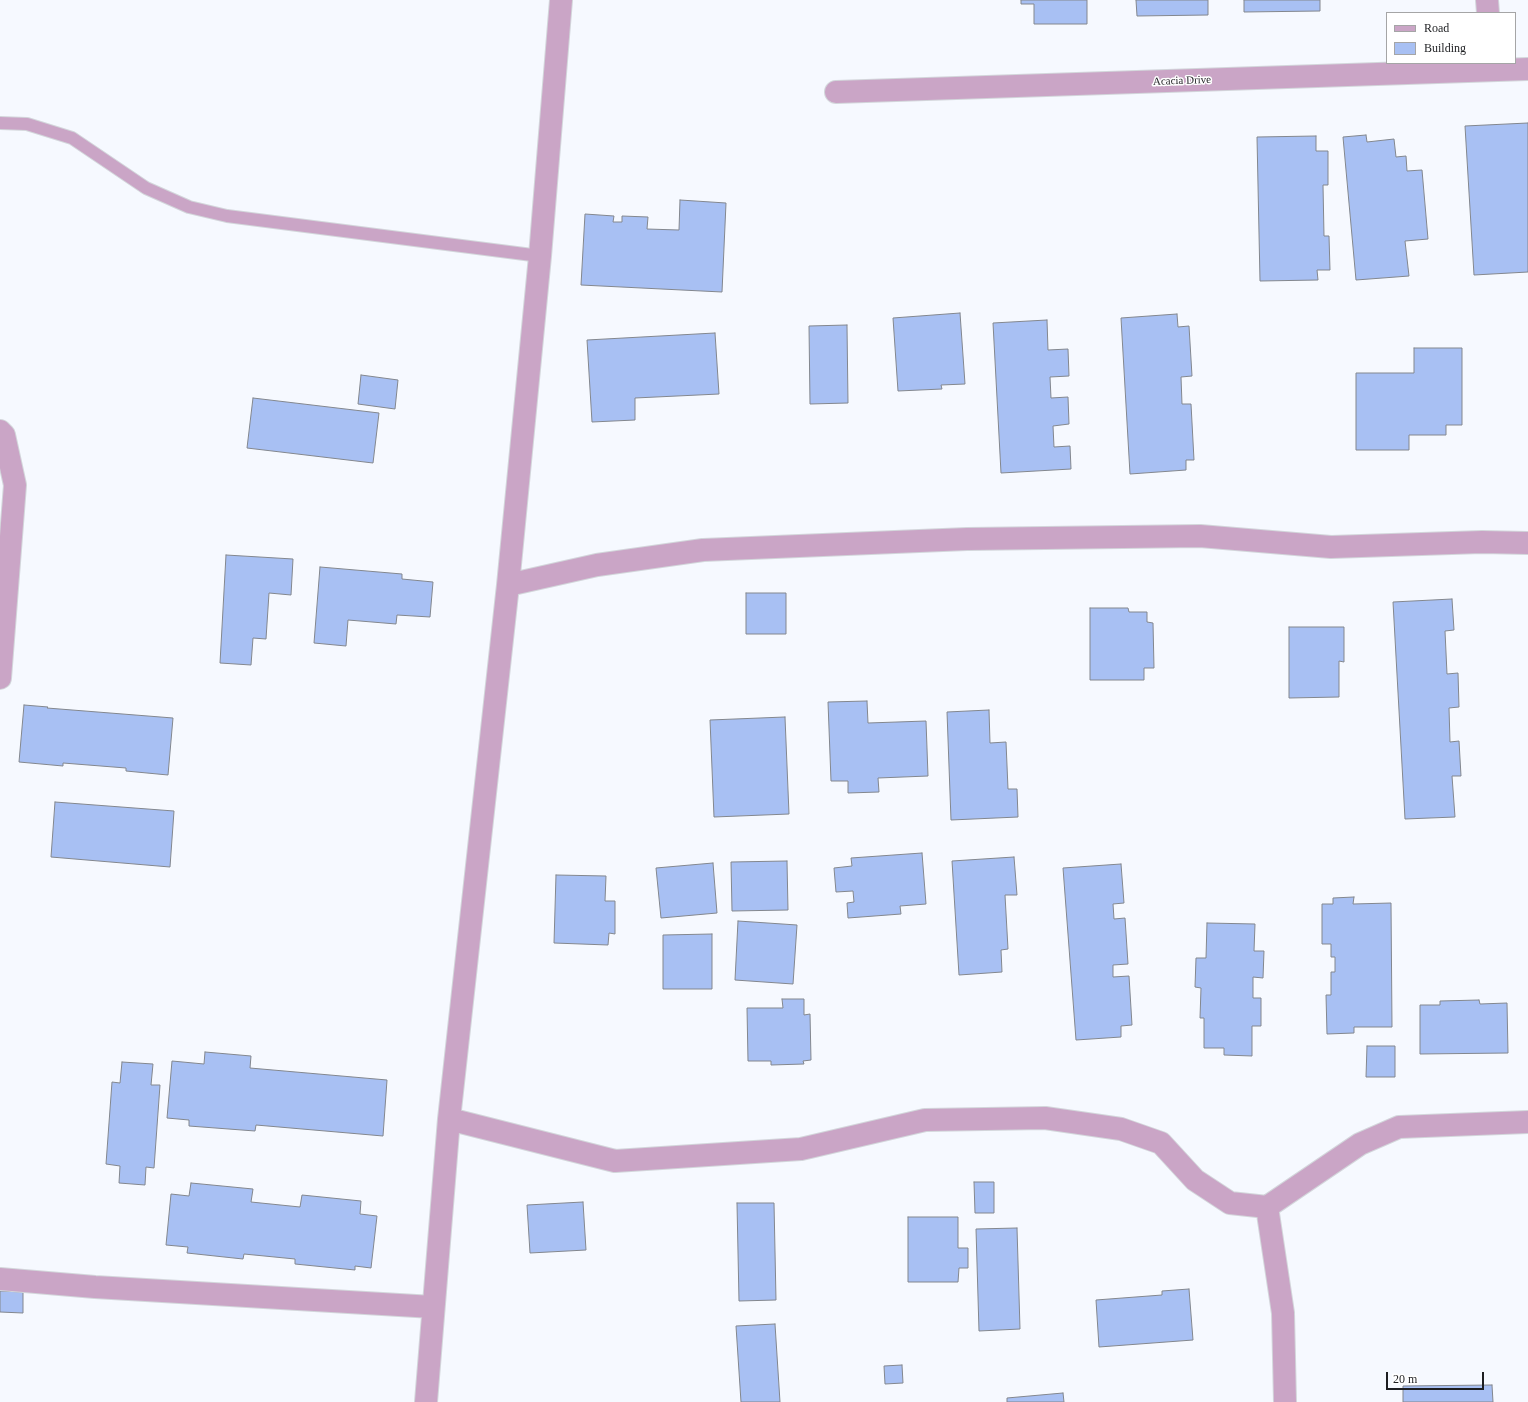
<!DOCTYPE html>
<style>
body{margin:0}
#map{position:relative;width:1528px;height:1402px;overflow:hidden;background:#f6f9ff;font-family:Georgia,serif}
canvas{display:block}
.legend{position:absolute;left:1386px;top:12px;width:130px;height:52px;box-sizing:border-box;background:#fff;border:1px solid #a5a5a6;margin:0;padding:5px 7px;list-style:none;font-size:12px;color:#1d1e21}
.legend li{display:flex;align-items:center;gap:8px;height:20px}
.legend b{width:20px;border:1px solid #a5a5a6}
.scale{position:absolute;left:1386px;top:1372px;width:98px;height:18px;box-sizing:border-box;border:2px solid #1d1e21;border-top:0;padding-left:5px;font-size:12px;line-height:14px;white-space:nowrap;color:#1d1e21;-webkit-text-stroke:3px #fff;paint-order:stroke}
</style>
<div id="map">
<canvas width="1528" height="1402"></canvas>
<ul class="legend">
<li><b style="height:5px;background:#caa5c6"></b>Road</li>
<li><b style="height:11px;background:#a8c0f3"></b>Building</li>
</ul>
<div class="scale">20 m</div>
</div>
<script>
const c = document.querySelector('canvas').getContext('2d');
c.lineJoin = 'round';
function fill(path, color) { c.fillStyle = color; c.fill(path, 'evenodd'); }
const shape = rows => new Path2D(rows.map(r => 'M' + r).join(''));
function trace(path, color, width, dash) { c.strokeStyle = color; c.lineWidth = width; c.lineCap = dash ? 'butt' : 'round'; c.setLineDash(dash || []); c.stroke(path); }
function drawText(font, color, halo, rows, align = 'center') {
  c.font = font + ' Georgia,serif'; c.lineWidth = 3; c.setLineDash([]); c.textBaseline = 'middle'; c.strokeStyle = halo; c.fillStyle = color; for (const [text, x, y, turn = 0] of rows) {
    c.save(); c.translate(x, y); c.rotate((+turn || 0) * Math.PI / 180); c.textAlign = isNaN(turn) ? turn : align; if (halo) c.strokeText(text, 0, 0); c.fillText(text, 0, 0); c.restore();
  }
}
const building = shape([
 [1021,0,1087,0,1087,24,1034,24,1034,4,1021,4,1021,0],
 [1136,0,1208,0,1208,15,1137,16,1136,0],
 [1244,0,1320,0,1320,11,1244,12,1244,0],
 [1528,123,1528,272,1474,275,1465,126,1528,123],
 [1366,135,1367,142,1394,139,1396,157,1406,156,1407,171,1422,170,1428,239,1405,241,1409,276,1356,280,1343,137,1366,135],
 [1316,136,1316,151,1328,151,1328,185,1323,185,1324,236,1329,236,1330,270,1317,270,1318,280,1260,281,1257,137,1316,136],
 [680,200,726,203,722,292,581,285,585,214,614,216,613,222,622,222,622,216,648,217,647,229,679,230,680,200],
 [960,313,965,384,941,385,942,389,898,391,893,318,960,313],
 [1177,314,1178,327,1189,326,1192,376,1181,377,1182,404,1191,404,1194,460,1186,460,1186,470,1130,474,1121,318,1177,314],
 [1047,320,1048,350,1068,349,1069,376,1050,377,1051,398,1068,397,1069,424,1053,426,1054,447,1070,446,1071,469,1001,473,993,323,1047,320],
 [847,325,848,403,810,404,809,326,847,325],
 [715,333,719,394,635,398,635,420,592,422,587,340,715,333],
 [1414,348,1462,348,1462,425,1446,425,1446,435,1409,435,1409,450,1356,450,1356,373,1414,373,1414,348],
 [361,375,398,380,395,409,358,404,361,375],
 [253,398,379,413,373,463,247,448,253,398],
 [226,555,293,559,291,595,269,593,266,639,253,638,251,665,220,663,226,555],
 [320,567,402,574,402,579,433,582,430,617,397,615,396,624,348,620,346,646,314,643,320,567],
 [746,593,786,593,786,634,746,634,746,593],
 [1452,599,1454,630,1445,631,1447,674,1458,673,1459,707,1449,708,1450,742,1459,741,1461,776,1452,776,1455,817,1405,819,1393,602,1452,599],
 [1090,608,1128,608,1129,612,1147,612,1147,622,1153,623,1154,668,1144,668,1144,680,1090,680,1090,608],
 [1289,627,1344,627,1344,662,1339,661,1339,697,1289,698,1289,627],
 [867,701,868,723,926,721,928,776,878,778,879,792,848,793,848,781,831,781,828,702,867,701],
 [24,705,48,707,47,708,173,718,168,775,126,771,126,768,63,763,63,766,19,762,24,705],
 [989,710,990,743,1006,742,1008,789,1017,789,1018,817,951,820,947,712,989,710],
 [785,717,789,814,714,817,710,720,785,717],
 [55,802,174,811,170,867,51,857,55,802],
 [922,853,926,904,900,906,901,914,848,918,847,903,854,902,853,891,836,892,834,868,852,866,851,858,922,853],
 [1014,857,1017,895,1005,895,1008,949,1001,950,1002,972,959,975,952,861,1014,857],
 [787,861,788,910,732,911,731,862,787,861],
 [713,863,717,913,661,918,656,868,713,863],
 [1121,864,1124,903,1113,904,1114,919,1125,918,1128,964,1113,965,1113,977,1129,976,1132,1025,1121,1026,1121,1037,1076,1040,1063,868,1121,864],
 [556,875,606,876,605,901,615,901,615,934,609,933,608,945,554,943,556,875],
 [1354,897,1353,904,1391,903,1392,1027,1354,1027,1354,1033,1327,1034,1326,995,1331,995,1331,972,1335,972,1335,957,1331,957,1331,944,1322,944,1322,904,1333,904,1333,898,1354,897],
 [738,921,797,925,793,984,735,980,738,921],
 [1207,923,1255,924,1254,951,1264,951,1263,978,1253,977,1253,998,1261,998,1261,1026,1252,1026,1252,1056,1224,1055,1224,1048,1204,1048,1204,1018,1200,1018,1201,988,1195,987,1196,958,1206,958,1207,923],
 [712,934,712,989,663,989,663,935,712,934],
 [782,999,804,999,804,1015,810,1014,811,1060,803,1061,804,1064,771,1065,771,1061,748,1061,747,1008,783,1008,782,999],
 [1479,1000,1480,1004,1507,1003,1508,1053,1420,1054,1420,1005,1440,1005,1440,1001,1479,1000],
 [1367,1046,1395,1046,1395,1077,1366,1077,1367,1046],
 [205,1052,251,1056,250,1068,387,1080,383,1136,256,1125,255,1131,189,1126,189,1120,167,1118,172,1061,204,1064,205,1052],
 [122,1062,153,1064,151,1085,160,1085,154,1168,146,1167,145,1185,119,1183,120,1166,106,1164,112,1082,120,1083,122,1062],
 [974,1182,994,1182,994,1213,975,1213,974,1182],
 [191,1183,253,1189,251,1202,300,1207,302,1195,361,1201,360,1214,377,1216,371,1268,355,1266,355,1270,295,1264,295,1259,244,1254,243,1259,187,1253,188,1247,166,1245,171,1194,189,1196,191,1183],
 [583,1202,586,1250,530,1253,527,1205,583,1202],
 [737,1203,774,1203,776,1300,739,1301,737,1203],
 [908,1217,958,1217,958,1248,968,1248,968,1268,959,1268,958,1282,908,1282,908,1217],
 [1017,1228,1020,1329,979,1331,976,1229,1017,1228],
 [1189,1289,1193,1340,1099,1347,1096,1300,1162,1295,1162,1291,1189,1289],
 [0,1291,23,1292,23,1313,0,1312,0,1291],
 [775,1324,780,1402,741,1402,736,1326,775,1324],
 [902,1365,903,1383,885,1384,884,1366,902,1365],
 [1492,1385,1493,1402,1403,1402,1403,1386,1492,1385],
 [1063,1393,1064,1402,1007,1402,1007,1398,1063,1393]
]);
const service = shape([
 [0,123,27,124,72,138,146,188,189,207,227,216,540,256]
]);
const minor = shape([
 [1487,0,1488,13],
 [836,92,1528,69],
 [0,431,4,435,15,485,0,678],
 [508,585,597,565,703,550,967,539,1200,536,1331,547,1482,542,1528,543],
 [449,1119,615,1161,801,1149,925,1120,1045,1118,1121,1129,1161,1143,1195,1180,1230,1203,1267,1207,1360,1144,1399,1127,1528,1122],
 [1267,1207,1283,1313,1285,1402],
 [0,1279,95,1287,433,1307],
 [426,1402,449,1119,508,585,540,256,561,0]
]);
const streetNames = [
 ["Acacia Drive",1182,81,-2]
];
fill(building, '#a8c0f3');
trace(building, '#83878e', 1);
trace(service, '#d3d6db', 14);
trace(minor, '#d3d6db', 24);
trace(service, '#caa5c6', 12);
trace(minor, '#caa5c6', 22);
drawText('11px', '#1d1e21', '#fff', streetNames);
</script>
